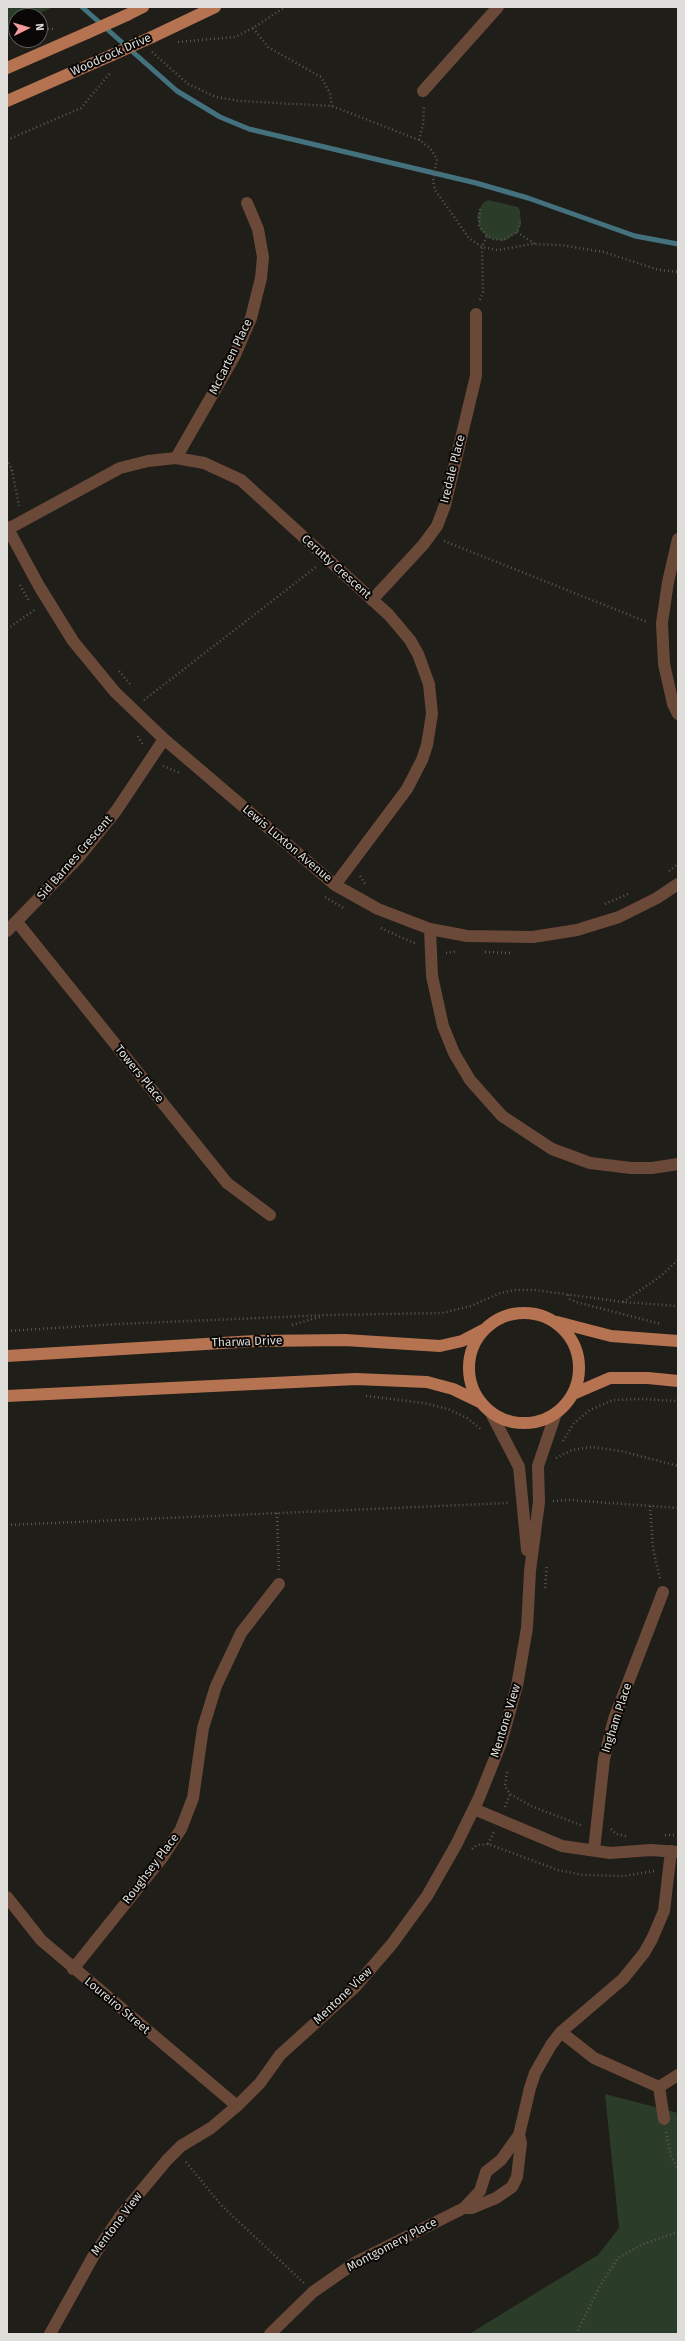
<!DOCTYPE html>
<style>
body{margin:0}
#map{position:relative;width:685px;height:2341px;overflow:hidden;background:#201e18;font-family:"Fira Sans",sans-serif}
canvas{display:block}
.frame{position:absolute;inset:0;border:8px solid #dfddd9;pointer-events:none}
.north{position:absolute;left:8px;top:8px;width:40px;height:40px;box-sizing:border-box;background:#090806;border:1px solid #5f5d5a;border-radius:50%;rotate:85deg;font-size:11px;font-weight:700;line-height:16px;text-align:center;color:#dfddd9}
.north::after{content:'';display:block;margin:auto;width:14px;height:18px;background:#f59b9b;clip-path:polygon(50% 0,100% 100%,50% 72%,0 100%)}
</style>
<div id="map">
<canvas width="685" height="2341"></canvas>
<div class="frame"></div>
<div class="north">N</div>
</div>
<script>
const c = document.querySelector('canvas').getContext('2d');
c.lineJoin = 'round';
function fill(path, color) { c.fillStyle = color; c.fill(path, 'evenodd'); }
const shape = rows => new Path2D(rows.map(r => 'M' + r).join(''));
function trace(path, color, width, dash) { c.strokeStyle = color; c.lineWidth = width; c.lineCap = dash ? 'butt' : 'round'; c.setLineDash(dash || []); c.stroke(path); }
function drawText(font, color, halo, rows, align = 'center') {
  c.font = font + ' "Fira Sans",sans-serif'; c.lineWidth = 4; c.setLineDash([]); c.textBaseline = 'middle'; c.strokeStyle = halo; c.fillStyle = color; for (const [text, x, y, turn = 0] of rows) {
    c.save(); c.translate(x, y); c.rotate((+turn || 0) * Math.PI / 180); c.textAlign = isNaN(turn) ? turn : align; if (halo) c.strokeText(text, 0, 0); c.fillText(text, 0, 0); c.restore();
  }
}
const green = shape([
 [7,7,54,7,33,16,16,16,16,23,7,27],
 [488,200,518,207,520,211,521,225,518,231,508,239,503,241,489,238,480,230,477,216,482,204],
 [605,2094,678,2113,678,2334,469,2334,598,2255,619,2228]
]);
const stream = shape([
 [82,7,177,91,220,117,249,129,476,183,528,198,635,236,678,244]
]);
const path = shape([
 [253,28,268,47,321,77,330,93,332,106],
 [40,29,56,29],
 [7,34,16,32],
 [178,42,235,37,253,28,285,7],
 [152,52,188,84,216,97,240,101,332,106,419,140,430,148,437,159,433,181,435,190,469,238,482,247,498,250,532,244,561,245,604,252,659,270,678,272],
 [7,140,81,108,111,72],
 [419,140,423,124,424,105],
 [480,209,479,225,487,236,493,239,503,240,517,232,520,222],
 [517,232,535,244],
 [480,300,483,292,482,247,487,236],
 [7,459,12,470,19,506],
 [7,472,12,470],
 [444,541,647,622],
 [20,585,29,601],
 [7,629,36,609],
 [119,671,130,684],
 [144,700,316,567],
 [138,736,143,745],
 [163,766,180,773],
 [669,871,678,864],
 [360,876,366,885],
 [325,897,345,909],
 [605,904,628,894],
 [381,928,416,944],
 [485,952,512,953],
 [446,953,458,951],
 [568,1295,570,1299,576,1302,661,1324],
 [623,1302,661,1276,678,1260],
 [292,1325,323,1316],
 [7,1331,119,1324,328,1315,442,1313,471,1306,500,1293,515,1290,535,1290,623,1302,678,1306],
 [366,1396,424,1403,448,1409,467,1418,482,1430],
 [563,1441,574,1423,590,1410,613,1400,641,1399,678,1401],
 [556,1458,572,1450,592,1447,621,1451,678,1466],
 [553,1501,569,1500,678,1508],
 [650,1506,653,1548,660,1579],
 [277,1513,279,1571],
 [7,1525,508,1503],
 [545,1588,547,1565],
 [507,1772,505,1786,510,1794,531,1806,583,1826],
 [505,1807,510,1794],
 [611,1829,616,1834,626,1836],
 [665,1835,678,1835],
 [488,1844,494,1832],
 [472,1849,477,1845,488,1844,558,1870,583,1875,624,1876,654,1871],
 [666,2132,671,2156,678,2169],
 [186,2162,222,2206,304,2283],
 [576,2334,600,2286,618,2258,643,2244,678,2232]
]);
const minor = shape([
 [423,91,498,7],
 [176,458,234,357,251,318,261,278,263,257,258,229,247,203],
 [7,527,39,586,73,641,115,692,164,739,335,885,378,909,430,929,467,936,533,937,577,930,619,917,657,898,678,884],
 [8,529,120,468,148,461,176,458,204,463,241,480,389,615,410,640,418,654,429,684,432,714,427,745,422,760,407,789,335,885],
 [678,539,668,582,662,623,664,664,673,704,678,714],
 [372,600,423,545,437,526,445,505,476,376,476,314],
 [17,922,227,1183,270,1215],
 [430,929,432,976,443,1026,454,1053,470,1080,502,1116,552,1149,590,1163,631,1168,652,1168,678,1164],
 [7,931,79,857,116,811,164,739],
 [491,1413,519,1467,527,1550],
 [474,1809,562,1846,610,1853,651,1850,678,1852],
 [594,1850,604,1759,614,1719,663,1592],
 [7,1897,41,1940,237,2106],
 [73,1969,162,1858,181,1829,193,1798,203,1728,216,1686,241,1633,279,1584],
 [561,2032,594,2058,659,2087],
 [664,2119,659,2087,678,2075],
 [464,2208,472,2208,496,2198,512,2187,517,2177,521,2143,519,2135,530,2088,535,2073,551,2045,561,2032,623,1979,644,1953,652,1939,664,1911,671,1851],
 [50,2334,94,2255,122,2214,167,2160,181,2146,211,2128,237,2106,260,2083,280,2055,355,1987,392,1944,427,1896,456,1845,479,1798,501,1743,517,1686,527,1628,530,1571,539,1502,538,1466,556,1413],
 [270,2334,313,2292,356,2262,464,2208,480,2191,486,2172,501,2160,519,2135]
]);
const major = shape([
 [127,15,143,7],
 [152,37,215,7],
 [7,68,87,33],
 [7,101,112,55],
 '469 1368a55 55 0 1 1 110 0a55 55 0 1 1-110 0Z',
 [557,1322,611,1336,678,1341],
 [7,1356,255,1341,345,1340,440,1346,462,1341,483,1330],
 [573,1394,610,1378,648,1378,678,1381],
 [7,1396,356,1379,427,1382,453,1389,480,1402]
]);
const majorBridge = shape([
 [87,33,127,15],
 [112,55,152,37]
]);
const streetNames = [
 ["Woodcock Drive",111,55,-24],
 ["McCarten Place",231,357,-64],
 ["Iredale Place",453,469,-76],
 ["Cerutty Crescent",336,567,42],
 ["Lewis Luxton Avenue",287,844,40],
 ["Sid Barnes Crescent",75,858,-49],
 ["Towers Place",139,1074,51],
 ["Tharwa Drive",247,1342,-2],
 ["Ingham Place",617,1718,-72],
 ["Mentone View",506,1721,-73],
 ["Roughsey Place",151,1869,-53],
 ["Mentone View",343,1996,-44],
 ["Loureiro Street",117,2006,40],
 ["Mentone View",117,2224,-53],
 ["Montgomery Place",392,2245,-28]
];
fill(green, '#2b3d28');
trace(stream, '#44717e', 5);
trace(path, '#5a5853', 2.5, [1, 3]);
trace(minor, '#6a4939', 12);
trace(major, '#b57351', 12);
trace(majorBridge, '#b57351', 12);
drawText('12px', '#dfddd9', '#090806', streetNames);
</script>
